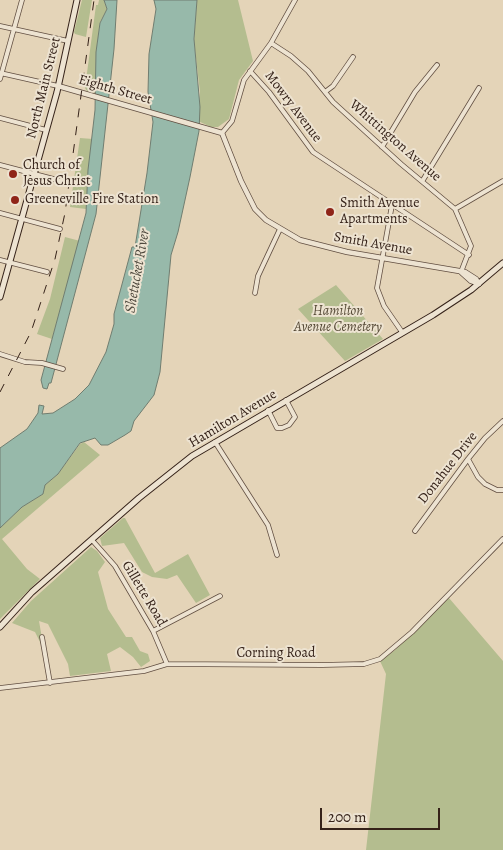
<!DOCTYPE html>
<style>
body{margin:0}
#map{position:relative;width:503px;height:850px;overflow:hidden;background:#e4d4b8;font-family:Alegreya,serif}
canvas{display:block}
.scale{position:absolute;left:320px;top:808px;width:120px;height:22px;box-sizing:border-box;border:2px solid #352219;border-top:0;padding-left:6px;font-size:15px;line-height:18px;white-space:nowrap;color:#352219;-webkit-text-stroke:4px #ede3d1;paint-order:stroke}
</style>
<div id="map">
<canvas width="503" height="850"></canvas>
<div class="scale">200 m</div>
</div>
<script>
const c = document.querySelector('canvas').getContext('2d');
c.lineJoin = 'round';
function fill(path, color) { c.fillStyle = color; c.fill(path, 'evenodd'); }
const shape = rows => new Path2D(rows.map(r => 'M' + r).join(''));
function trace(path, color, width, dash) { c.strokeStyle = color; c.lineWidth = width; c.lineCap = dash ? 'butt' : 'round'; c.setLineDash(dash || []); c.stroke(path); }
function drawText(font, color, halo, rows, align = 'center') {
  c.font = font + ' Alegreya,serif'; c.lineWidth = 4; c.setLineDash([]); c.textBaseline = 'middle'; c.strokeStyle = halo; c.fillStyle = color; for (const [text, x, y, turn = 0] of rows) {
    c.save(); c.translate(x, y); c.rotate((+turn || 0) * Math.PI / 180); c.textAlign = isNaN(turn) ? turn : align; if (halo) c.strokeText(text, 0, 0); c.fillText(text, 0, 0); c.restore();
  }
}
const green = shape([
 [82,0,92,0,86,37,75,34,74,32],
 [99,0,104,0,107,9,100,22,97,45,96,93,87,91,85,88,96,5,98,5],
 [197,0,238,0,253,61,239,80,229,119,218,127,211,127,198,121,200,92,194,41],
 [80,138,93,139,88,173,86,209,70,207],
 [65,237,80,241,52,339,37,334,50,299],
 [336,285,383,339,345,361,298,309],
 [84,442,100,455,2,539,27,569,40,579,0,619,0,528,22,507,43,494,45,485,58,474,80,444],
 [123,518,125,518,155,573,188,554,210,595,196,603,177,575,167,579,152,577,142,572,124,543,102,546,100,538],
 [91,547,97,551,105,562,98,572,108,609,126,637,132,637,140,651,148,654,150,661,141,667,133,657,120,647,107,654,111,671,70,676,68,664,48,624,39,621,44,650,35,632,12,623,31,601],
 [449,598,503,661,503,850,366,850,386,674,380,661,395,650]
]);
const water = shape([
 [104,0,117,0,114,49,96,214,51,383,49,383,47,389,43,388,41,380,86,213,88,170,95,110,96,52,100,23,107,9,104,0],
 [154,0,197,0,194,39,200,107,199,131,190,177,178,232,171,255,160,372,154,395,134,421,131,431,125,435,108,445,101,445,95,438,80,443,58,474,45,485,43,494,22,507,0,528,0,448,27,429,38,413,39,405,44,406,42,414,53,413,75,399,89,385,106,352,114,324,114,314,132,247,135,247,147,173,153,122,148,92,149,54,156,9,154,0]
]);
const minor = shape([
 [0,26,68,41],
 [271,43,291,56,308,71,333,102,401,164,455,209,471,246,461,272],
 [250,71,269,92,313,152,469,255],
 [0,73,58,86],
 [0,79,22,0],
 [325,92,333,86,353,57],
 [0,118,46,130],
 [222,133,232,121,244,80,271,43,295,0],
 [382,147,415,92,437,65],
 [0,165,65,182],
 [423,180,479,88],
 [392,205,377,288,384,306,402,332],
 [455,209,503,181],
 [0,213,60,229],
 [0,260,47,272],
 [255,293,258,276,280,229],
 [0,354,25,362,42,363,63,369],
 [268,410,277,428,282,428,289,425,295,417,286,400],
 [215,442,268,525,277,555],
 [468,459,478,477,485,484,497,490,503,490],
 [415,531,468,459,485,438,503,421],
 [92,540,115,566,153,631,167,664],
 [153,631,220,596],
 [42,637,50,683],
 [0,688,144,671,167,664,322,665,364,664,380,659,412,632,503,539]
]);
const tertiary = shape([
 [58,86,222,133,241,181,255,209,266,220,300,240,347,252,465,272,476,279,479,284],
 [461,272,471,281,479,284]
]);
const secondary = shape([
 [0,297,57,92,77,0],
 [0,627,32,592,139,498,192,456,433,315,471,290,503,263]
]);
const rail = shape([
 [0,392,31,332,55,259,65,213,94,0]
]);
const markers = [
 [13,174,5,"#8f2418"],
 [15,200,5,"#8f2418"],
 [330,212,5,"#8f2418"]
];
const streetNames = [
 ["North Main Street",44,88,-76],
 ["Eighth Street",115,90,16],
 ["Mowry Avenue",293,107,53],
 ["Whittington Avenue",395,141,41],
 ["Smith Avenue",373,244,10],
 ["Hamilton Avenue",233,419,-31],
 ["Donahue Drive",448,468,-52],
 ["Gillette Road",144,594,59],
 ["Corning Road",276,654]
];
const poiNames = [
 ["Church of",23,166],
 ["Jesus Christ",23,182],
 ["Greeneville Fire Station",25,200],
 ["Smith Avenue",340,204],
 ["Apartments",340,220]
];
const parkNames = [
 ["Hamilton",338,312],
 ["Avenue Cemetery",338,328]
];
const waterNames = [
 ["Shetucket River",138,271,-80]
];
fill(green, '#b4bd8f');
fill(water, '#97b9aa');
trace(water, '#707d70', 1);
trace(minor, '#614e41', 5.5);
trace(tertiary, '#614e41', 6);
trace(secondary, '#352219', 7);
trace(minor, '#ede3d1', 4);
trace(tertiary, '#ede3d1', 4.5);
trace(secondary, '#ede3d1', 5);
trace(rail, '#352219', 1, [9, 9]);
for (const [x, y, r, color] of markers) { const dot = new Path2D(); dot.arc(x, y, r, 0, 2 * Math.PI); c.fillStyle = color; c.fill(dot); trace(dot, '#ede3d1', 2); }
drawText('14px', '#352219', '#ede3d1', streetNames);
drawText('14px', '#352219', '#ede3d1', poiNames, 'left');
drawText('italic 14px', '#554936', '#ede3d1', parkNames);
drawText('italic 15px', '#4e483d', '#ede3d1', waterNames);
</script>
